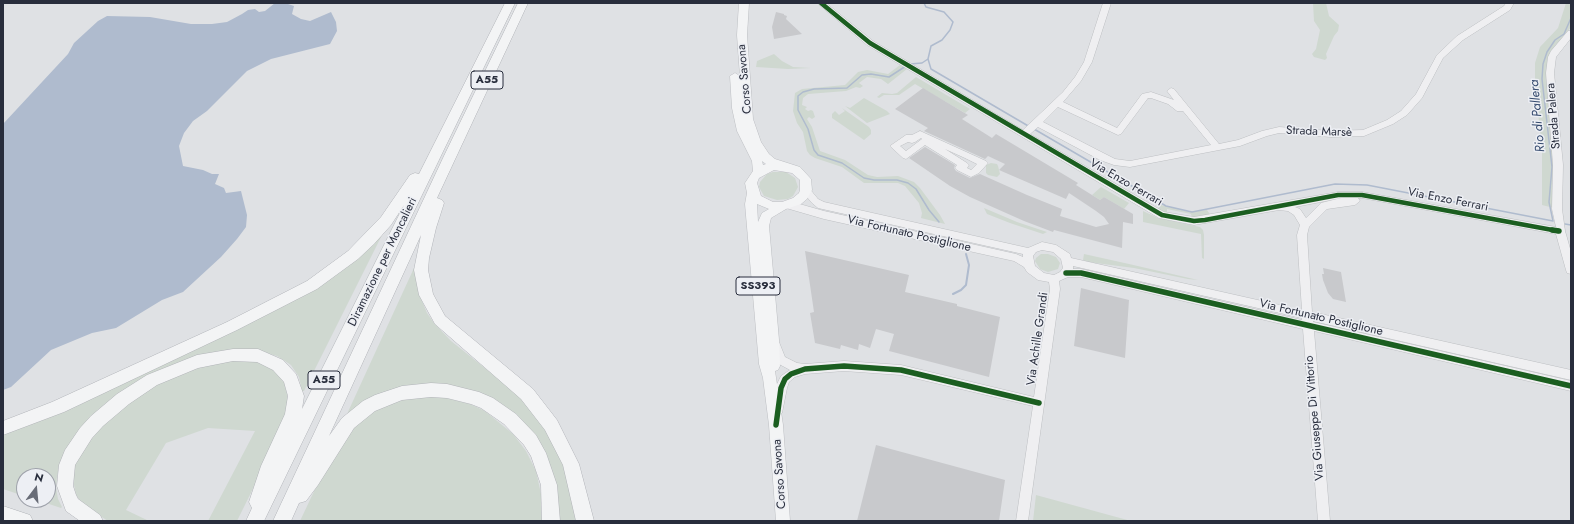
<!DOCTYPE html>
<meta charset="utf-8">
<style>
body{margin:0}
#map{position:relative;width:1574px;height:524px;overflow:hidden;background:#dfe1e4;font-family:Jost,sans-serif}
canvas{display:block}
.frame{position:absolute;inset:0;border:4px solid #282d3c;pointer-events:none}
.north{position:absolute;left:16px;top:468px;width:40px;height:40px;box-sizing:border-box;background:#edeff4;border:1px solid #9ea1aa;border-radius:50%;rotate:16deg;font-size:11px;font-weight:700;line-height:16px;text-align:center;color:#282d3c}
.north::after{content:'';display:block;margin:auto;width:14px;height:18px;background:#686c77;clip-path:polygon(50% 0,100% 100%,50% 72%,0 100%)}
</style>
<div id="map">
<canvas width="1574" height="524"></canvas>
<div class="frame"></div>
<div class="north">N</div>
</div>
<script>
const c = document.querySelector('canvas').getContext('2d');
c.lineJoin = 'round';
function fill(path, color) { c.fillStyle = color; c.fill(path, 'evenodd'); }
const shape = rows => new Path2D(rows.map(r => 'M' + r).join(''));
function trace(path, color, width, dash) { c.strokeStyle = color; c.lineWidth = width; c.lineCap = dash ? 'butt' : 'round'; c.setLineDash(dash || []); c.stroke(path); }
function drawText(font, color, halo, rows, align = 'center') {
  c.font = font + ' Jost,sans-serif'; c.lineWidth = 3; c.setLineDash([]); c.textBaseline = 'middle'; c.strokeStyle = halo; c.fillStyle = color; for (const [text, x, y, turn = 0] of rows) {
    c.save(); c.translate(x, y); c.rotate((+turn || 0) * Math.PI / 180); c.textAlign = isNaN(turn) ? turn : align; if (halo) c.strokeText(text, 0, 0); c.fillText(text, 0, 0); c.restore();
  }
}
const green = shape([
 [1313,3,1326,3,1329,16,1339,25,1338,31,1334,36,1326,54,1327,58,1325,60,1314,57,1312,54,1316,49,1320,30,1314,21],
 [1566,3,1571,3,1571,27,1551,53,1556,168,1554,208,1542,205,1542,150,1535,84,1535,63,1540,47,1558,28],
 [774,54,782,61,793,67,811,68,788,69,756,67,757,61],
 [900,65,907,69,888,84,881,79,867,77,859,83,863,86,860,88,856,87,846,91,808,94,803,98,802,105,807,107,805,109,808,111,811,110,813,111,815,117,812,119,809,117,807,119,812,127,820,151,845,160,868,175,877,177,898,176,914,182,920,188,940,215,945,224,921,218,922,213,919,203,905,186,898,183,864,183,842,167,815,158,810,155,807,151,803,132,797,123,793,111,795,93,802,89,845,85,858,72,867,70,888,74],
 [916,77,970,109,965,113,915,84,899,95,884,95,879,98,877,97,882,93,892,94,897,93],
 [864,98,887,111,890,114,867,123,845,106,850,108],
 [842,108,869,127,871,130,871,134,864,140,832,118,832,114,835,111,839,115,845,111],
 [991,163,997,164,998,166,1000,174,997,177,988,175,986,173,986,165],
 [773,172,786,172,795,178,798,187,793,196,788,199,777,200,764,196,759,187,760,182,767,174],
 [1101,187,1129,203,1124,209,1104,197,1100,200,1092,195],
 [1161,205,1191,212,1207,210,1211,216,1192,218,1191,214,1167,209,1167,213,1157,210],
 [984,208,1017,222,1047,232,1043,234,1010,223,987,214],
 [1143,211,1158,218,1200,227,1203,230,1204,235,1204,259,1202,258,1201,234,1143,222],
 [381,234,382,235,304,391,302,391,299,377,291,365,277,356,259,351,161,371,61,462,57,476,56,488,58,499,62,507,61,508,37,500,48,500,48,476,24,476,24,496,3,489,3,434,253,320],
 [1041,254,1048,254,1056,257,1060,263,1058,269,1048,272,1040,269,1035,261,1036,258],
 [1084,254,1129,264,1198,280,1188,279,1134,268,1088,262,1083,260],
 [414,268,416,268,422,301,427,313,434,323,451,341,515,392,541,421,563,462,578,521,555,521,539,444,446,386,351,414,347,414],
 [227,361,256,361,273,368,284,380,288,399,283,428,237,521,208,521,255,431,208,428,166,443,126,510,149,521,108,521,83,505,76,495,73,480,74,467,80,451,90,436,136,395,181,372],
 [434,395,470,404,485,411,513,434,526,451,536,471,541,494,542,521,300,521,326,466,354,426,371,412,403,398],
 [1036,495,1131,521,1033,521]
]);
const water = shape([
 [275,3,285,3,294,6,292,14,301,19,310,21,331,12,336,22,337,31,330,44,271,59,247,71,207,111,193,121,184,133,179,146,183,166,203,170,212,174,219,174,215,184,224,188,226,193,241,191,247,215,246,227,237,239,221,257,183,292,162,300,116,328,92,333,51,350,11,387,3,390,3,124,68,54,74,43,98,21,107,16,150,17,191,24,212,24,227,22,242,14,248,10,255,9,259,12,265,11]
]);
const streamFar1 = shape([
 [928,59,931,69,1030,127],
 [910,64,922,63,928,59,931,46,942,40,950,30,953,22,944,12,926,7,924,3],
 [906,66,889,77,871,74,862,75,847,88,814,89,803,92,798,96,798,110,808,129,814,150,818,155,842,163,864,178,874,180,897,180,908,183,916,189,929,210,939,222],
 [1034,129,1166,206,1192,212,1335,184,1367,185,1553,221,1549,202,1552,167,1542,79,1543,64,1547,52,1555,40,1564,34,1571,18],
 [1565,224,1571,225]
]);
const stream = shape([
 [953,294,961,290,966,285,969,265,966,254]
]);
const building = shape([
 [776,12,784,14,784,15,787,16,786,19,802,34,774,39,772,27],
 [923,88,968,115,962,119,992,138,996,134,1078,183,1076,185,1100,200,1104,197,1133,214,1133,224,1123,222,1122,248,1054,230,1053,232,1024,221,970,197,950,186,909,158,925,147,955,165,954,168,956,171,970,178,980,174,1027,195,1062,209,1060,216,1096,227,1109,224,1104,217,1096,211,1069,193,1066,199,999,170,1005,164,988,156,985,159,924,131,928,128,895,109],
 [805,251,909,275,905,292,957,304,957,306,1000,317,989,377,889,351,894,334,876,329,870,348,859,344,858,350,841,345,840,349,815,343,810,313,814,312],
 [1323,268,1341,272,1346,302,1333,299,1328,293,1323,280,1322,274,1324,274],
 [1081,288,1129,300,1125,358,1074,346],
 [876,445,1005,480,999,521,857,521]
]);
const minor = shape([
 [817,3,826,3,873,41,1023,130,1063,92,1075,77,1084,62,1103,3,1111,3,1092,62,1081,81,1063,102,1117,128,1142,94,1151,92,1174,100,1167,91,1171,88,1174,89,1219,144,1238,140,1262,131,1279,127,1331,131,1363,130,1387,120,1401,111,1416,94,1437,55,1457,36,1504,6,1506,3,1514,3,1510,10,1463,40,1443,58,1422,98,1407,115,1393,124,1364,136,1331,137,1279,133,1267,136,1240,146,1130,167,1114,165,1100,160,1038,127,1030,134,1164,212,1194,217,1338,192,1362,192,1556,227,1552,209,1553,165,1546,73,1548,57,1551,51,1568,31,1571,31,1571,38,1556,57,1554,73,1563,165,1562,209,1565,231,1571,252,1571,274,1567,273,1566,270,1556,234,1362,198,1358,198,1360,201,1355,205,1327,209,1309,227,1307,235,1312,312,1571,370,1571,380,1313,321,1313,322,1571,381,1571,391,1314,331,1330,521,1318,521,1303,329,1081,277,1068,277,1059,281,1060,289,1028,521,1016,521,1033,406,901,375,844,371,805,374,795,377,789,382,787,388,782,413,778,414,774,413,772,409,775,388,781,376,790,370,777,363,770,345,771,342,775,340,779,342,785,357,797,363,805,364,844,361,901,365,1034,397,1050,289,1049,282,1038,280,1027,272,1024,267,1014,261,824,219,786,208,784,205,789,201,824,211,1016,254,1023,257,1023,254,818,208,812,203,801,190,806,187,809,188,818,199,824,202,837,205,1028,248,1042,242,1056,245,1070,254,1071,258,1302,310,1297,235,1300,225,1294,215,1288,211,1279,210,1194,225,1159,218,867,45,817,3],
 [1148,98,1151,98,1168,104,1177,111,1183,111,1211,145,1130,161,1115,159,1043,122,1058,107,1118,135,1121,134,1148,98],
 [1341,198,1321,203,1306,218,1300,209,1295,207,1341,198],
 [1042,250,1053,252,1061,259,1063,268,1060,272,1054,275,1044,273,1035,266,1033,256,1036,252,1042,250],
 [1073,266,1302,318,1302,320,1081,269,1073,269,1073,266],
 [920,131,986,161,988,163,979,173,971,177,957,170,955,168,957,165,925,145,906,159,903,158,890,146,906,135,912,135,920,131],
 [921,138,922,139,906,151,900,146,908,142,912,143,915,142,921,138],
 [945,149,965,158,977,164,971,170,967,168,969,165,967,163,945,149]
]);
const major = shape([
 [739,3,749,3,747,35,753,119,761,142,769,154,775,159,800,167,811,179,812,190,807,199,801,204,786,209,771,218,769,226,779,340,780,366,778,370,775,371,783,425,790,521,776,521,769,425,763,378,759,364,745,204,747,193,745,183,753,171,752,161,737,131,732,108,730,76,735,73,740,76,737,35,739,3],
 [762,161,766,164,763,165,762,161],
 [774,170,792,173,800,180,800,190,799,193,793,198,782,202,773,202,761,196,757,183,759,178,774,170],
 [757,204,769,209,762,213,758,222,757,204]
]);
const highway = shape([
 [505,3,515,3,264,521,246,521,252,508,249,502,261,466,285,414,288,396,284,382,273,370,257,362,233,361,198,368,157,385,129,404,103,426,92,438,75,465,73,486,76,495,78,499,100,515,103,521,80,521,66,511,57,486,59,465,65,450,80,428,91,416,117,394,147,375,197,355,233,349,258,349,283,360,296,374,304,396,302,409,404,205,391,225,374,244,358,259,317,289,237,330,64,412,3,435,3,421,52,402,227,322,307,281,348,251,381,217,410,175,415,173,419,174,505,3],
 [518,3,528,3,437,198,442,200,444,203,436,228,429,258,428,270,433,294,445,316,533,389,557,420,579,464,594,521,576,521,563,465,545,430,521,399,435,324,419,295,414,270,421,235,329,436,342,418,363,401,375,395,402,386,431,383,447,384,479,392,493,398,516,414,536,435,546,453,557,485,560,521,542,521,541,485,531,456,524,445,504,424,481,408,471,404,447,398,431,397,402,400,375,411,354,428,318,485,306,501,299,503,291,521,273,521,443,158,518,3],
 [3,506,30,515,33,521,3,521,3,506]
]);
const cyclewayFar1 = shape([
 [821,3,870,43,1162,215,1194,221,1205,220,1338,195,1362,195,1558,231]
]);
const cycleway = shape([
 [1552,230,1559,231],
 [1066,273,1081,273,1571,386],
 [776,425,781,388,785,379,791,374,805,369,844,366,901,370,1039,403]
]);
const shields = [
 [487,80,32],
 [758,286,44],
 [324,380,32]
];
const shieldNames = [
 ["A55",487,80],
 ["SS393",758,286],
 ["A55",324,380]
];
const streetNames = [
 ["Corso Savona",745,79,-95],
 ["Strada Palera",1554,116,-95],
 ["Strada Marsè",1319,132,2],
 ["Via Enzo Ferrari",1126,183,30],
 ["Via Enzo Ferrari",1448,200,11],
 ["Via Fortunato Postiglione",909,234,13],
 ["Diramazione per Moncalieri",383,262,-64],
 ["Via Fortunato Postiglione",1321,318,13],
 ["Via Achille Grandi",1038,339,-82],
 ["Via Giuseppe Di Vittorio",1315,418,-95],
 ["Corso Savona",780,474,-94]
];
const waterNames = [
 ["Rio di Pallera",1538,116,-95]
];
fill(green, '#cfd8d0');
fill(water, '#afbbce');
trace(streamFar1, '#afbbce', 1.5);
trace(stream, '#afbbce', 2);
fill(building, '#c8c9cc');
trace(minor, '#bdbfc2', 1);
trace(major, '#bcbec2', 1);
trace(highway, '#b2b4b9', 1);
fill(minor, '#efeff1');
fill(major, '#f3f4f5');
fill(highway, '#f3f4f5');
trace(cyclewayFar1, '#1b5e20', 4.5);
trace(cycleway, '#1b5e20', 5.5);
for (const [x, y, w] of shields) { const box = new Path2D(); box.roundRect(x - w / 2, y - 9, w, 18, 3); c.fillStyle = '#edeff4'; c.fill(box); trace(box, '#282d3c', 1); }
drawText('bold 11px', '#282d3c', null, shieldNames);
drawText('12px', '#282d3c', '#edeff4', streetNames);
drawText('italic 13px', '#34496d', '#edeff4', waterNames);
</script>
